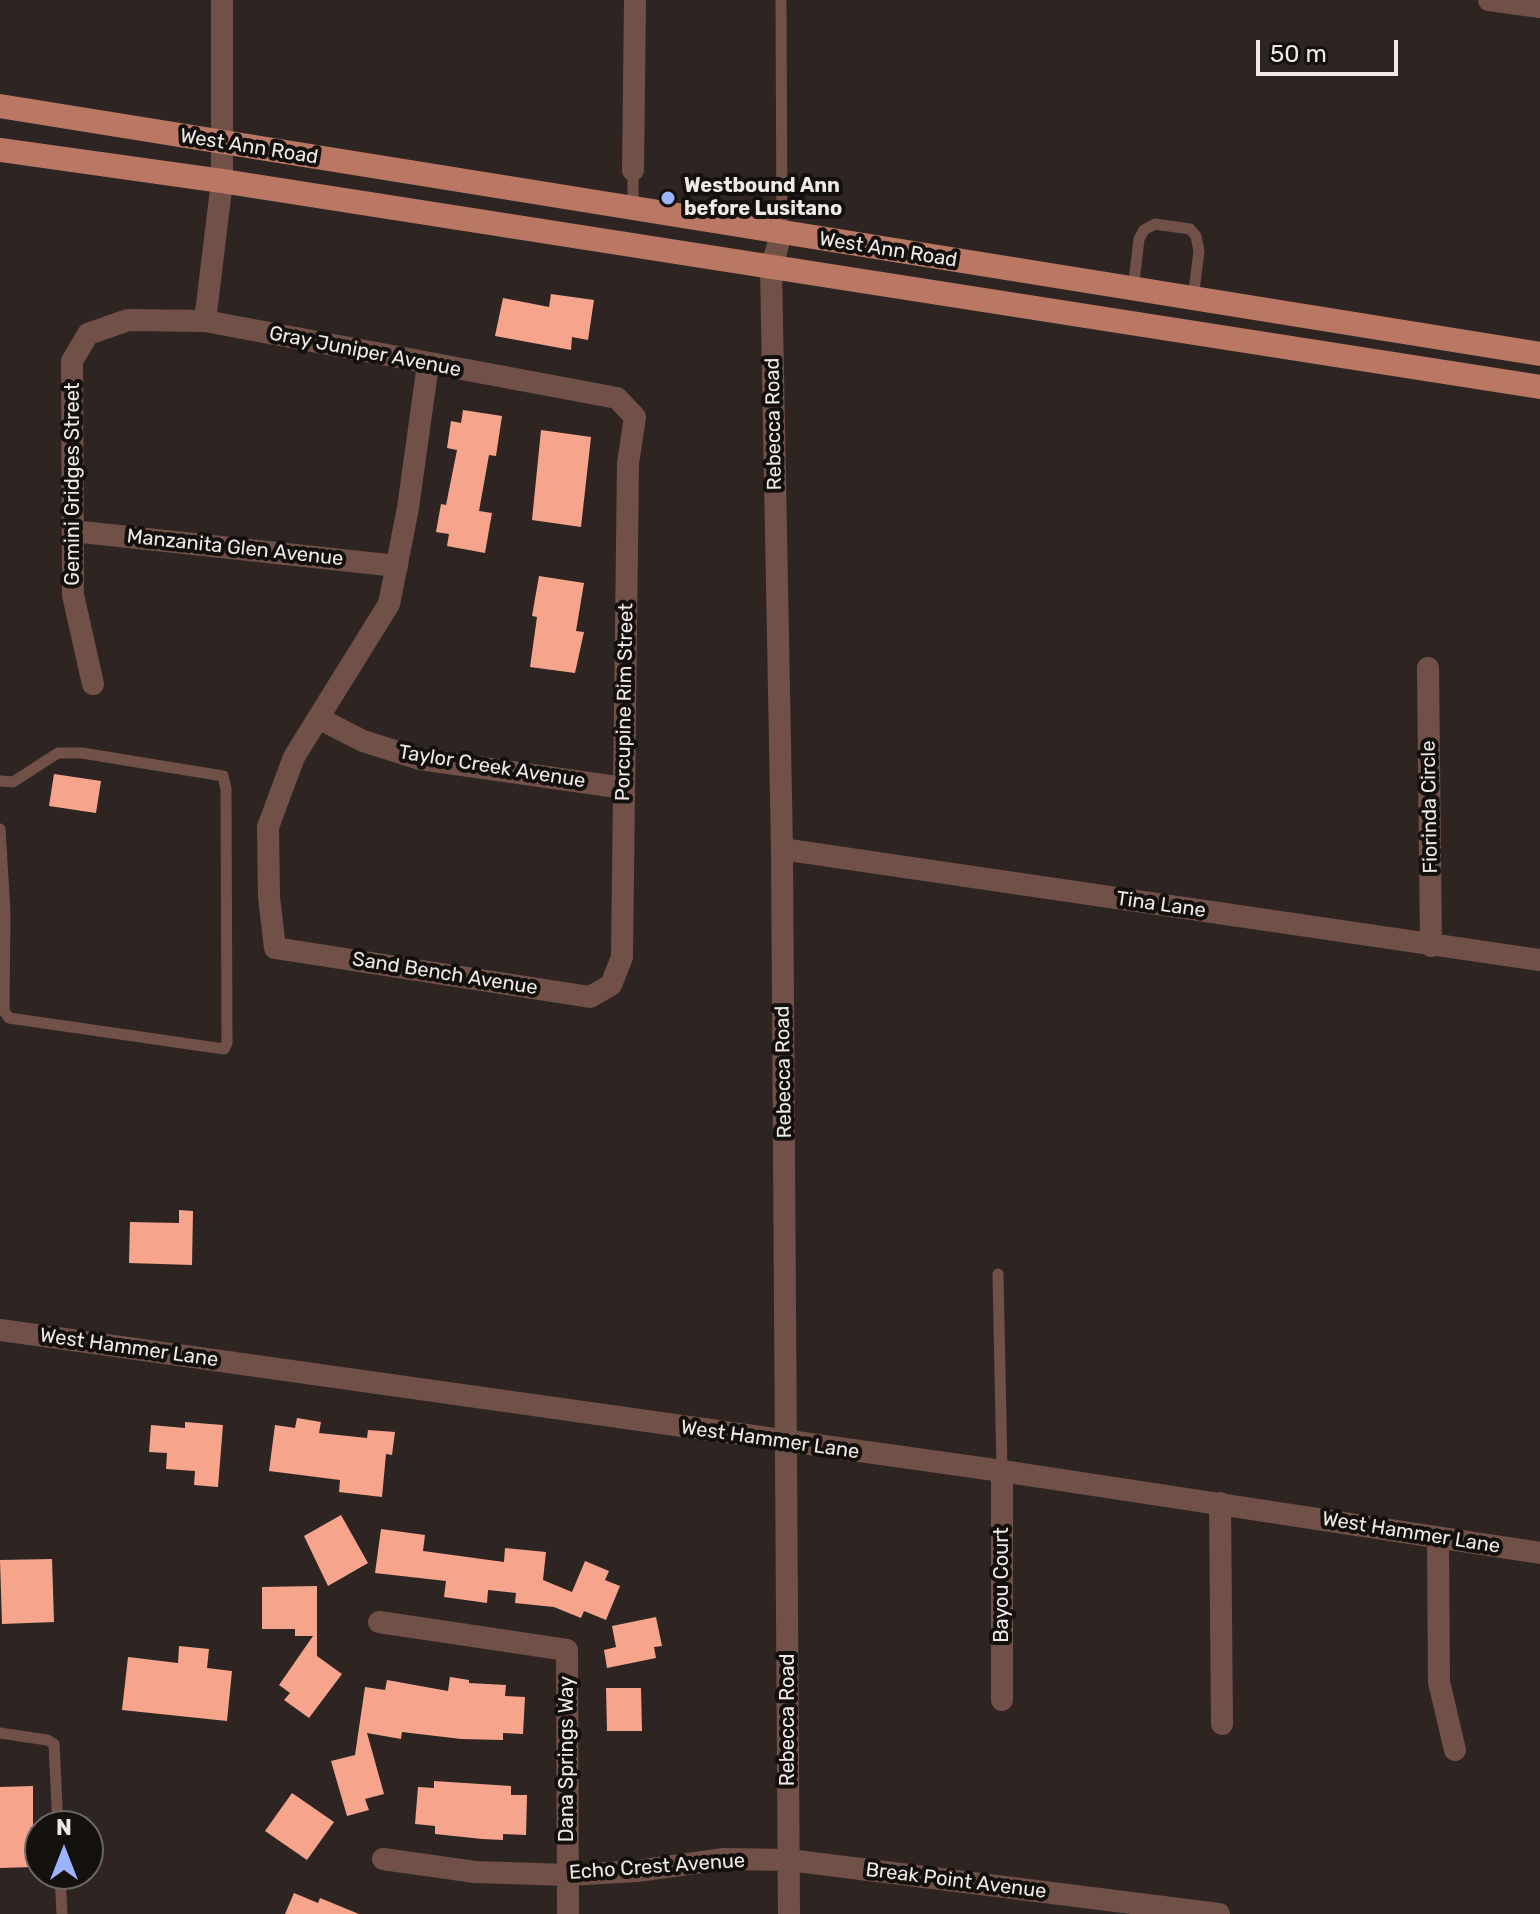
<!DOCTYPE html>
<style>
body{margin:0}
#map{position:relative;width:1540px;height:1914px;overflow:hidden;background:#2e2523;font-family:Rubik,sans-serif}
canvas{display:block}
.north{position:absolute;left:24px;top:1810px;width:80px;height:80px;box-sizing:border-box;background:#13100e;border:2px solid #6b6765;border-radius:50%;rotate:0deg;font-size:22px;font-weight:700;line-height:32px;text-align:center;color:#efe9e7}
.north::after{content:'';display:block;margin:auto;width:28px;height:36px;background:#9bb4fd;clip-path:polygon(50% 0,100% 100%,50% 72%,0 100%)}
.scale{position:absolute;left:1256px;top:40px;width:142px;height:36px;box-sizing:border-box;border:4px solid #efe9e7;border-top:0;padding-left:10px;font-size:24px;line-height:28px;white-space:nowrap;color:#efe9e7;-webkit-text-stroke:6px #13100e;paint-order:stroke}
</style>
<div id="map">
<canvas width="1540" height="1914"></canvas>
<div class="north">N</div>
<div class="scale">50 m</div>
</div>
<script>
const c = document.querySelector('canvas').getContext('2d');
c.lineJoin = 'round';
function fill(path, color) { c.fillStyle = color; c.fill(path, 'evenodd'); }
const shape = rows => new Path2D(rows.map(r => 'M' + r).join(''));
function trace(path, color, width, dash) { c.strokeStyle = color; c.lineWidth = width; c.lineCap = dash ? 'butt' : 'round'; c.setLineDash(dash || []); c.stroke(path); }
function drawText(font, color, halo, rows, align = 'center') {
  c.font = font + ' Rubik,sans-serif'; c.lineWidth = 8; c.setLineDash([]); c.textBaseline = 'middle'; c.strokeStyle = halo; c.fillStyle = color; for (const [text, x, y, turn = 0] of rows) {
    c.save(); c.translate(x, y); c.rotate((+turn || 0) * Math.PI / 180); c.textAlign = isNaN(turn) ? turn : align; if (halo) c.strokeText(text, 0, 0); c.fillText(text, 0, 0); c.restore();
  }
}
const building = shape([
 [551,294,594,300,588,340,572,337,571,350,495,336,503,298,549,307],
 [463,410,502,416,496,456,489,455,479,511,492,513,485,553,447,546,449,534,436,532,441,504,446,505,457,450,447,448,451,421,461,423],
 [541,430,591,437,581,527,532,520],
 [539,576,584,583,576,631,584,632,575,673,530,667,537,617,532,616],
 [54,774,101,781,96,813,49,806],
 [179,1210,193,1211,192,1265,129,1263,130,1222,179,1223],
 [297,1418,321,1422,319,1433,367,1438,368,1430,395,1432,392,1455,386,1454,382,1497,339,1492,340,1480,269,1471,275,1425,295,1428],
 [185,1422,223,1425,218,1487,194,1485,195,1471,166,1469,167,1453,149,1452,151,1425,185,1428],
 [341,1515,368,1563,328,1586,304,1536],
 [381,1529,425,1535,423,1551,504,1562,505,1548,546,1552,543,1580,572,1592,585,1561,609,1571,605,1580,620,1586,606,1620,584,1611,581,1618,554,1607,515,1603,516,1593,488,1590,487,1603,444,1597,446,1581,375,1573],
 [52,1559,54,1622,2,1624,0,1560],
 [317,1586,317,1656,342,1674,309,1718,284,1700,290,1693,279,1685,313,1636,295,1636,295,1629,262,1629,262,1587],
 [656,1617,662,1646,654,1647,656,1658,607,1668,604,1650,616,1647,612,1626],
 [179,1646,209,1649,207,1668,232,1671,227,1721,122,1710,128,1657,178,1663],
 [450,1677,469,1680,469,1683,506,1685,505,1696,525,1697,523,1734,503,1733,503,1740,461,1739,402,1732,401,1739,367,1733,384,1794,365,1799,369,1810,347,1816,331,1761,355,1755,365,1687,385,1690,387,1680,448,1691],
 [606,1688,641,1688,642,1731,607,1731],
 [434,1781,511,1786,511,1795,527,1795,526,1835,503,1834,503,1840,482,1839,435,1834,435,1826,415,1824,418,1787,434,1788],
 [33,1786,33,1867,0,1868,0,1787],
 [292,1793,334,1822,307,1860,265,1831],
 [294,1893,318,1903,320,1898,359,1914,285,1914]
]);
const service = shape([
 [781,0,782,232],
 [633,208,633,170],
 [1133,290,1139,239,1144,230,1155,224,1190,229,1196,236,1199,251,1193,299],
 [0,781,13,782,58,753,82,753,223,776,226,789,227,1043,224,1049,9,1018,4,1011,5,912,0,829],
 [998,1274,1002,1471],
 [0,1733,47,1740,54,1744,58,1826],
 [60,1874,62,1914]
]);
const minor = shape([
 [1489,0,1540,7],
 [633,170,635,0],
 [782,232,771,268,782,849,789,1914],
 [205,321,222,181,222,0],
 [73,531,397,566],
 [1428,668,1431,946],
 [93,684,73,595,72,361,88,334,128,320,205,321,617,398,635,417,628,463,622,957,611,985,590,997,275,948,269,897,268,827,294,757,389,604,408,508,428,364],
 [318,718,363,741,420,759,624,788],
 [782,849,1540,960],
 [0,1330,1002,1471,1540,1553],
 [1220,1503,1222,1724],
 [1438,1537,1439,1682,1455,1750],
 [379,1622,567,1650,568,1914],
 [1002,1700,1002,1471],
 [383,1859,475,1872,568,1875,637,1871,724,1859,789,1860,1219,1914]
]);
const primary = shape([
 [0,106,1540,354],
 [0,150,222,181,1540,387]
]);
const markers = [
 [668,198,8,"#9bb4fd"]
];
const streetNames = [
 ["West Ann Road",249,147,9],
 ["West Ann Road",888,250,9],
 ["Gray Juniper Avenue",365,352,11],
 ["Rebecca Road",774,424,-91],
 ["Gemini Gridges Street",73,484,-90],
 ["Manzanita Glen Avenue",235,548,6],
 ["Porcupine Rim Street",625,702,-89],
 ["Taylor Creek Avenue",492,767,9],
 ["Fiorinda Circle",1430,807,-91],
 ["Tina Lane",1161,905,8],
 ["Sand Bench Avenue",445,974,9],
 ["Rebecca Road",784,1072,-91],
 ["West Hammer Lane",129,1348,8],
 ["West Hammer Lane",770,1440,8],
 ["West Hammer Lane",1411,1533,9],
 ["Bayou Court",1002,1585,-90],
 ["Rebecca Road",788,1720,-90],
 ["Dana Springs Way",567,1759,-90],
 ["Echo Crest Avenue",657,1867,-4],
 ["Break Point Avenue",956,1881,7]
];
const poiNames = [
 ["Westbound Ann",684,186],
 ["before Lusitano",684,209]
];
fill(building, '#f6a58c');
trace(service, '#715147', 11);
trace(minor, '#715147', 22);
trace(primary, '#ba7864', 24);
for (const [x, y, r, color] of markers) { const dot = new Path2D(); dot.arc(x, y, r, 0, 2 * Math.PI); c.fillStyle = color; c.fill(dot); trace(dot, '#13100e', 3); }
drawText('20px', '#efe9e7', '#13100e', streetNames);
drawText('bold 20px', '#efe9e7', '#13100e', poiNames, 'left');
</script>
